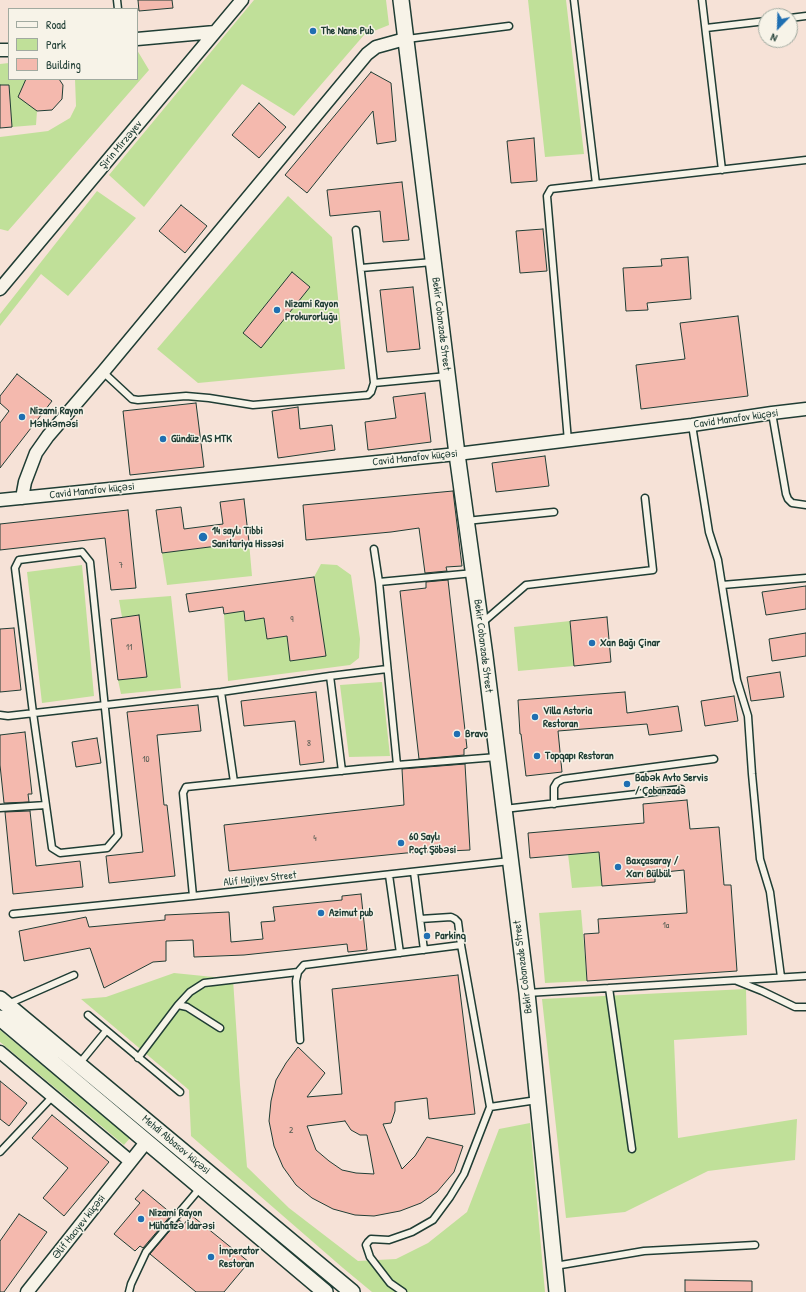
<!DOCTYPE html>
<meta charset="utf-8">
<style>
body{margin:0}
#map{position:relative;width:806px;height:1292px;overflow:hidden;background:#f6e2d7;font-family:"Patrick Hand",sans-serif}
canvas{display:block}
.legend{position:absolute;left:8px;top:8px;width:130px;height:72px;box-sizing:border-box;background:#f7f3e8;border:1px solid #a1aaa0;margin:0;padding:5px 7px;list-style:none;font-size:12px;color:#1f3d34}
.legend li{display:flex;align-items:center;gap:8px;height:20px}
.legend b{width:20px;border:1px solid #a1aaa0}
.north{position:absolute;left:758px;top:8px;width:40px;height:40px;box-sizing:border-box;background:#f7f3e8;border:1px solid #a1aaa0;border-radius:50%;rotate:203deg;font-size:11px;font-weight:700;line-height:16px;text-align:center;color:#1f3d34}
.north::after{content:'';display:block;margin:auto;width:14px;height:18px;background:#1f6fb2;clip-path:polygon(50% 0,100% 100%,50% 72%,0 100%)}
</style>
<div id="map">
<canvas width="806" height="1292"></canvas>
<ul class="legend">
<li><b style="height:5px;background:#f7f3e8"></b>Road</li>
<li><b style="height:11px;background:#c0e099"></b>Park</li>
<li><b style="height:11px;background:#f4b9ae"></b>Building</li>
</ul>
<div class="north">N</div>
</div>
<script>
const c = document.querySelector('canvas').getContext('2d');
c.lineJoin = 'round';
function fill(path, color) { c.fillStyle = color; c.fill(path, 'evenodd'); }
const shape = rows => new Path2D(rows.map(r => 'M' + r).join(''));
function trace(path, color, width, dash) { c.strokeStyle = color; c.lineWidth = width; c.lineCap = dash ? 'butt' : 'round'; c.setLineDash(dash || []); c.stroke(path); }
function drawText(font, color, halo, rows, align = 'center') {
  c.font = font + ' "Patrick Hand",sans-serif'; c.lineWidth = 3; c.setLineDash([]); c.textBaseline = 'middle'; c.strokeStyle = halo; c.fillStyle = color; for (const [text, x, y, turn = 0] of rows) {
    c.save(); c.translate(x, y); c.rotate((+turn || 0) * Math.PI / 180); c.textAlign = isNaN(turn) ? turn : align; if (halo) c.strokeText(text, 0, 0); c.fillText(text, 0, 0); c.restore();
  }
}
const green = shape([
 [254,0,386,0,389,25,364,35,294,116,242,84,144,207,109,175],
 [528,0,566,0,584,154,545,157],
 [137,50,149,70,8,231,0,229,0,137,48,131,70,118,76,106,75,79,137,79],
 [9,63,9,79,26,79,37,111,36,125,12,127,9,93,0,93,0,64],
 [97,191,136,218,68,296,41,274,0,326,0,314],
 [288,196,332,237,345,369,198,383,157,349],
 [249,542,252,576,167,585,162,553],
 [321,564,337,565,351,575,360,639,359,658,350,665,228,681,224,614,244,611,245,621,264,618,267,639,287,636,290,661,325,656,314,577],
 [82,565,94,696,42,703,27,572],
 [171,596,181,688,121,694,118,680,147,677,139,616,122,617,119,600],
 [570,621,574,666,518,671,514,627],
 [382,682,390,756,349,757,340,685],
 [599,852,602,886,572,888,568,854],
 [581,910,587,981,545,983,539,913],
 [174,973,233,979,240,1085,247,1167,289,1208,358,1261,396,1259,428,1243,467,1212,499,1129,530,1123,545,1292,372,1292,343,1268,191,1136,189,1090,81,999,106,997],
 [746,989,747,1035,674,1040,678,1138,797,1119,795,1160,708,1171,625,1212,566,1218,542,999],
 [0,1030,130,1138,124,1145,0,1042]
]);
const building = shape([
 [138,0,172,0,173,8,139,11,138,0],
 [371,72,391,83,396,141,377,144,373,111,307,193,285,175,371,72],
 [26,79,59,79,63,85,62,99,52,110,37,111,18,97,26,79],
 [0,85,9,85,12,127,0,128,0,85],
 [259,103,286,127,259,158,232,135,259,103],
 [534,138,537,181,511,183,507,141,534,138],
 [402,182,409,240,383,242,380,211,330,216,327,190,402,182],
 [181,205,207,226,185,253,159,231,181,205],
 [543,229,547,271,520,273,516,231,543,229],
 [688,257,691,299,647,303,648,310,626,311,623,268,662,266,661,259,688,257],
 [292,272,310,287,261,348,243,333,292,272],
 [413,287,420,349,387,352,380,290,413,287],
 [738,316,748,396,641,409,636,365,685,359,680,323,738,316],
 [17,374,52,401,0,468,0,423,9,411,0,403,0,396,17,374],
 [425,393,431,442,368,450,365,422,396,418,393,397,425,393],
 [196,403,204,467,130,475,123,411,196,403],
 [298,407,300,429,332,425,335,450,278,458,272,411,298,407],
 [545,456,549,486,496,492,492,463,545,456],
 [453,491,462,566,446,567,447,571,425,573,419,528,391,532,306,540,303,505,453,491],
 [244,499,249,542,162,553,156,510,181,507,184,529,223,524,220,502,244,499],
 [128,510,136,588,111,590,105,538,0,550,0,524,128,510],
 [314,577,326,656,290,661,287,636,267,639,264,618,245,621,244,611,224,614,223,607,189,612,186,594,314,577],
 [448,580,467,748,464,749,464,755,419,759,400,591,426,588,426,582,448,580],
 [806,586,806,609,766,615,762,592,806,586],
 [139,615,147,677,118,680,111,619,139,615],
 [607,617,611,662,574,666,570,621,607,617],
 [14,628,21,690,0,692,0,629,14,628],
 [806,633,806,656,772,661,769,639,806,633],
 [780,672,784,697,751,701,747,677,780,672],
 [316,692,324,762,300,765,295,721,244,726,241,701,316,692],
 [625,692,627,713,678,706,682,731,649,735,647,724,558,731,562,772,526,776,521,734,520,734,518,700,625,692],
 [734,696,738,721,705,726,701,701,734,696],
 [198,705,201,731,157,735,164,805,167,805,175,876,109,883,106,856,143,852,127,712,198,705],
 [25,732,32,794,28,794,29,802,4,803,0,765,0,735,25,732],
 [97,738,101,763,76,767,72,742,97,738],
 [465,764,470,850,406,853,229,871,224,825,404,805,402,769,465,764],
 [687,800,690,829,719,827,724,885,731,885,737,971,587,981,584,934,599,933,598,919,687,913,684,870,655,873,655,882,602,886,599,852,530,858,528,833,644,823,643,804,687,800],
 [30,811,36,866,80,861,83,887,13,894,5,812,30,811],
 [361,894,367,950,348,952,347,944,244,955,194,957,193,940,166,941,166,961,153,962,104,988,90,948,24,961,19,931,86,917,89,927,165,920,165,915,229,912,231,942,263,939,261,922,275,921,273,907,342,900,342,896,361,894],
 [458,975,475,1114,429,1119,427,1098,395,1102,395,1111,391,1123,383,1124,402,1169,415,1156,427,1137,463,1146,454,1172,437,1192,421,1203,400,1211,374,1216,355,1215,333,1209,312,1198,296,1185,283,1167,274,1146,269,1121,271,1101,276,1080,286,1063,298,1047,325,1073,307,1097,342,1094,332,989,458,975],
 [345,1121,351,1130,360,1135,367,1135,374,1174,356,1173,342,1170,329,1161,316,1150,307,1126,345,1121],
 [0,1081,27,1103,9,1126,0,1119,0,1081],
 [52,1115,109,1162,64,1216,43,1198,68,1168,32,1138,52,1115],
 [143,1190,172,1214,143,1248,140,1246,135,1251,114,1234,140,1203,135,1199,143,1190],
 [19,1214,47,1232,4,1292,0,1292,0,1241,19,1214],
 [191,1215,249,1262,224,1292,196,1292,150,1254,179,1220,184,1224,191,1215],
 [685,1280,752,1281,752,1292,685,1292,685,1280]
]);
const service = shape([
 [117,0,118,9],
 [574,0,596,184],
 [702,0,722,170],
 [790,18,806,16],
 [706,28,766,21],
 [407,39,509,26],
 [361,268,433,262],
 [103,372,132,399,138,400,186,396,209,398,253,405,368,395,371,392,374,383,356,230],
 [374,383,447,376],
 [772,413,786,494,788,499,792,503,806,505],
 [692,425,709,532,718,560,737,680,748,716,752,774,760,859,770,892,781,977],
 [568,441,547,196,551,189,806,160],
 [466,521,554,512],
 [374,549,379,582],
 [82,552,90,562,118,835,107,848,60,853,52,848,33,713,15,568,19,560,82,552],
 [722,585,806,578],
 [482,623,526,585,653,570,645,498],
 [330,676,342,771],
 [221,692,234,782],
 [0,715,8,716,221,692,330,676,387,669],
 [397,765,379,582,474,573],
 [554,804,554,787,557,782,563,779,714,759],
 [0,808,46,805],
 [504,809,681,789],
 [414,872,424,950],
 [389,875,400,953],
 [193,896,183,793,186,787,397,765,497,757],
 [13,914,193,896,510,861],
 [420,919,451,917,455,919,458,922,461,945],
 [737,981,762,991,795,1007,806,1007],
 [609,988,632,1149],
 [527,993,806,976],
 [8,1004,74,975],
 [178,1005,190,992,204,983,298,972],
 [88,1015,180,1092],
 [300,1040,296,981,298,972,304,965,461,945,490,1107],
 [138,1058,178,1005,187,1007,220,1028],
 [79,1064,106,1031],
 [0,1152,53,1096],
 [555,1266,644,1251,755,1245],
 [129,1292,131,1284,146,1252,201,1187],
 [403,1292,390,1283,370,1257,366,1245,368,1242,371,1239,389,1240,412,1232,433,1220,450,1197,464,1174,490,1107,537,1100]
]);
const minor = shape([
 [137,39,215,32],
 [0,50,9,50],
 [0,289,242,0],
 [22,498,25,482,36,453,48,436,103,372,367,54,376,47,405,39],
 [0,500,457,454,692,425,772,413,806,409],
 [0,1052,130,1161],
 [27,1292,147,1141]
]);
const tertiary = shape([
 [401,0,457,454,485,656,527,993,557,1292],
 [0,999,352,1292],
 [0,1018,325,1292]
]);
const markers = [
 [313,31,4,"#1f6fb2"],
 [277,310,4,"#1f6fb2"],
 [22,417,4,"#1f6fb2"],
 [163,439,4,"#1f6fb2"],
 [203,537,5,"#1f6fb2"],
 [592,643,4,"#1f6fb2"],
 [535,717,4,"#1f6fb2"],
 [457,734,4,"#1f6fb2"],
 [537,756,4,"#1f6fb2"],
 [627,784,4,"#1f6fb2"],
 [401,843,4,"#1f6fb2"],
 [618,867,4,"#1f6fb2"],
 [321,913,4,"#1f6fb2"],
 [427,936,4,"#1f6fb2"],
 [141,1219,4,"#1f6fb2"],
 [211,1257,4,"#1f6fb2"]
];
const numberNames = [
 ["7",121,566],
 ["9",292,620],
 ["11",129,648],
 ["8",309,744],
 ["10",146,760],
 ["4",315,839],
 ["1a",666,926],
 ["2",291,1131]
];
const poiNames = [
 ["The Nane Pub",321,31],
 ["Nizami Rayon",285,304],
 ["Prokurorluğu",285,317],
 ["Nizami Rayon",30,411],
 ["Məhkəməsi",30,424],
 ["Gündüz AS MTK",171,439],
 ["14 saylı Tibbi",212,531],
 ["Sanitariya Hissəsi",212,544],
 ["Xan Bağı Çinar",600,643],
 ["Villa Astoria",543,711],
 ["Restoran",543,724],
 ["Bravo",465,734],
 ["Topqapı Restoran",545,756],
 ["Babək Avto Servis",635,778],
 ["/ Çobanzadə",635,791],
 ["60 Saylı",409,837],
 ["Poçt Şöbəsi",409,850],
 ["Baxçasaray /",626,861],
 ["Xarı Bülbül",626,874],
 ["Azimut pub",329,913],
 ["Parkinq",435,936],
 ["Nizami Rayon",149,1213],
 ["Mühafizə İdarəsi",149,1226],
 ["İmperator",219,1251],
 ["Restoran",219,1264]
];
const streetNames = [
 ["Şirin Mirzəyev",121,145,-50],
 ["Bekir Cobanzade Street",441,324,83],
 ["Cavid Manafov küçəsi",736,419,-8],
 ["Cavid Manafov küçəsi",415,458,-6],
 ["Cavid Manafov küçəsi",92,491,-6],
 ["Bekir Cobanzade Street",483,646,83],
 ["Alif Hajiyev Street",260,879,-6],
 ["Bekir Cobanzade Street",523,967,-97],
 ["Mehdi Abbasov küçəsi",176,1145,40],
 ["Əlif Hacıyev küçəsi",79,1227,-52]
];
fill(green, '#c0e099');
fill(building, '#f4b9ae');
trace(building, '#1f3d34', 1);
trace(service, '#1f3d34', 9);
trace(minor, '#1f3d34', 15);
trace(tertiary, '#1f3d34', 18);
trace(service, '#f7f3e8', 6);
trace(minor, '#f7f3e8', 12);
trace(tertiary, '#f7f3e8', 15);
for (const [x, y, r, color] of markers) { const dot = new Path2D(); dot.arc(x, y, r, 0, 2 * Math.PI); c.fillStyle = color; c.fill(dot); trace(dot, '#f7f3e8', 1.5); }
drawText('9px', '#545c52', null, numberNames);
drawText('bold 11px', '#1f3d34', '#f7f3e8', poiNames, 'left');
drawText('11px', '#1f3d34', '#f7f3e8', streetNames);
</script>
